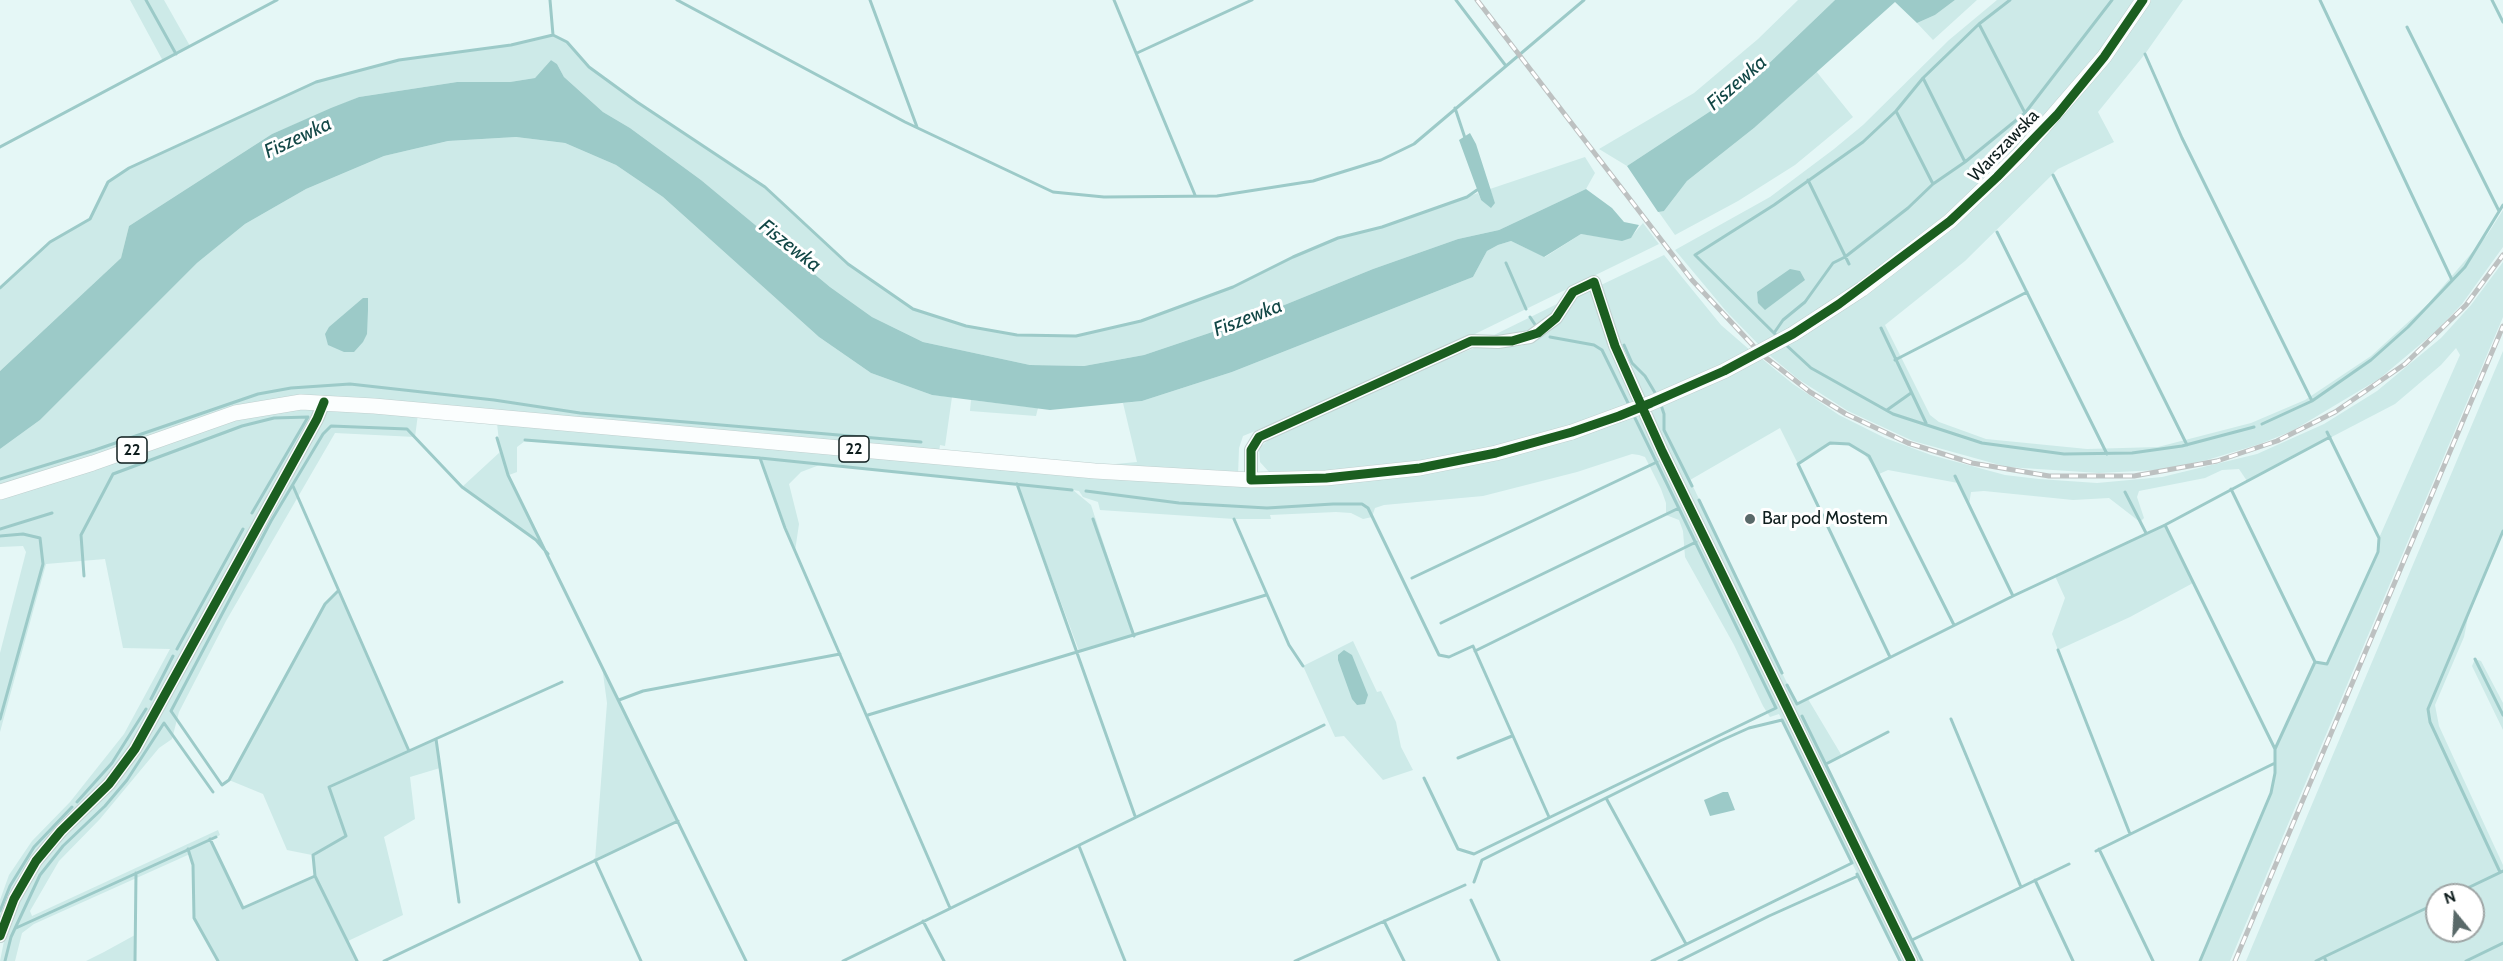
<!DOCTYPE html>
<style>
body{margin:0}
#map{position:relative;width:2503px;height:961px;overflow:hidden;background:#e5f7f6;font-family:Cabin,sans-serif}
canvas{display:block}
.north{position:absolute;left:2425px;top:883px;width:60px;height:60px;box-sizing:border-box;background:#fff;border:2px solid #9fa5a5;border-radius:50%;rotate:342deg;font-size:16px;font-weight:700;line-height:24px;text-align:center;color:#0e1d1d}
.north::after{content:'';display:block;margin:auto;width:21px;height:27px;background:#596969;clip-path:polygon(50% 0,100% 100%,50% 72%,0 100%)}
</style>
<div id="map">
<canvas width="2503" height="961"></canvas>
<div class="north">N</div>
</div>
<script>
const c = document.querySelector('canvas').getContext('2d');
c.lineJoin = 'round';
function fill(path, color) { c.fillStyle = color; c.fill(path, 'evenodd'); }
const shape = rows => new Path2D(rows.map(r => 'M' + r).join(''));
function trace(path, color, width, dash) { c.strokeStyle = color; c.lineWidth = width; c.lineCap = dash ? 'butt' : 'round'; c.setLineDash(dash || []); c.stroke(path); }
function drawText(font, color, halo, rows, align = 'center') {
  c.font = font + ' Cabin,sans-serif'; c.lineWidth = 6; c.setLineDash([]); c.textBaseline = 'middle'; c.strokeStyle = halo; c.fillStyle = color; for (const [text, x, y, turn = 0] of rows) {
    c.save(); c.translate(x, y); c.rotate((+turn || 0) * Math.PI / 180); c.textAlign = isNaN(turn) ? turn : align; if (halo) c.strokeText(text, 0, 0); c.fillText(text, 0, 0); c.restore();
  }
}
const green = shape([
 [130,0,164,0,190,46,163,61],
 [1798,0,1835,0,1738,93,1627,166,1599,149,1694,93,1758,39],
 [1955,0,1977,0,1933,40,1917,23,1935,15],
 [1997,0,2137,0,2097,58,1997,170,1886,267,1760,346,1726,311,1675,250,1770,197,1834,149,1863,125,1949,40],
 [2149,0,2183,0,2145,54,2098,112,2114,142,2058,169,1965,261,1885,325,1930,415,1939,422,1986,439,2087,449,2158,447,2251,423,2305,400,2371,356,2427,305,2487,235,2503,210,2503,247,2462,304,2435,332,2379,379,2292,431,2260,444,2207,460,2158,470,2099,473,2007,467,1913,441,1848,411,1798,379,1768,354,2032,149,2064,115,2116,50],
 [553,35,567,42,589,67,637,102,765,187,848,264,913,309,966,326,1017,335,1076,336,1141,321,1233,288,1293,257,1338,238,1382,227,1478,193,1481,200,1495,203,1490,189,1585,157,1595,173,1586,189,1499,230,1458,239,1373,269,1245,321,1144,355,1084,366,1030,365,923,342,872,317,830,287,701,180,630,128,603,112,564,77,557,64,551,60,535,78,510,82,457,82,359,97,272,134,129,226,121,258,0,371,0,288,50,242,89,219,108,182,129,168,316,82,399,60,511,45],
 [1816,71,1853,117,1795,165,1738,201,1675,235,1658,211,1664,211,1687,181,1754,128],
 [516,137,565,143,616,165,663,197,819,337,871,373,932,395,952,397,945,446,940,445,939,452,300,397,0,487,0,449,40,420,197,263,245,224,306,189,384,156,448,141],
 [1643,223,1659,244,1385,378,1243,436,1239,448,1238,476,1105,465,1137,462,1123,403,1142,401,1232,372,1473,277,1487,251,1498,245,1511,241,1545,257,1581,234,1622,240,1631,237],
 [1664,255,1721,325,1751,351,1644,401,1622,349,1601,285],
 [2503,262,2503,317,2230,961,2200,961,2271,793,2275,773,2275,749,2315,662,2327,664,2378,552,2379,538,2460,355,2456,348,2441,365,2395,404,2247,481,2239,469,2222,470,2205,478,2139,491,2137,497,2144,518,2140,522,2109,498,2073,500,1984,491,1971,492,1969,505,1958,483,1888,470,1879,474,1861,450,1839,442,1821,448,1798,464,1780,428,1690,480,1797,704,1808,699,1842,756,1826,764,1922,961,1917,961,1647,410,1761,358,1793,384,1839,415,1885,438,1931,455,2005,475,2039,479,2097,483,2162,477,2257,454,2324,424,2377,391,2441,338,2471,305],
 [1591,290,1620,373,1634,405,1551,433,1442,459,1350,471,1269,472,1260,462,1259,448,1272,437,1423,369,1474,348,1521,346,1537,340,1562,320,1580,294],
 [1559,303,1552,313,1528,331,1490,337],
 [2503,351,2503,531,2470,607,2464,637,2435,705,2439,726,2503,865,2503,961,2246,961],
 [2437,895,2473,895,2473,931,2437,931],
 [971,400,1038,408,1036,416,970,411],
 [316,406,310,422,131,748,115,769,29,862,9,898,0,923,0,900,9,875,32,841,70,802,124,734,170,649,123,648,105,559,46,564,0,732,0,653,26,552,23,546,0,547,0,496,216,423],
 [326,406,418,414,415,437,335,433,226,621,179,712,172,739,159,748,100,819,59,861,30,911,32,916,218,830,220,835,210,840,243,908,315,876,312,855,287,850,263,794,229,780,325,604,338,591,409,751,436,739,440,768,410,777,415,819,384,837,403,915,348,941,357,961,218,961,194,918,193,865,190,854,34,924,22,933,15,961,0,961,5,936,25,887,55,843,113,786],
 [1639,413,1906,961,1900,961,1779,714,1770,717,1763,706,1734,645,1685,557,1683,531,1679,520,1666,515,1666,503,1661,489,1645,457,1639,455,1632,454,1577,472,1483,496,1384,505,1375,508,1372,517,1363,519,1351,513,1336,512,1270,515,1271,519,1234,519,1100,510,1098,502,1083,497,1079,491,1073,490,1091,505,1134,636,1079,651,1017,484,822,464,801,472,789,484,799,524,795,551,760,458,525,441,517,447,517,472,509,475,548,554,536,540,462,487,500,452,497,423,780,447,1366,479],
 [2165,525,2193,583,2130,617,2058,650,2052,634,2065,598,2055,576],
 [1353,641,1377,692,1381,691,1396,722,1401,747,1413,770,1383,780,1344,736,1335,737,1303,666],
 [2475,659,2481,661,2503,703,2503,730,2472,666],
 [602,666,678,821,595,860,607,703],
 [135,935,135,961,86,961,104,952]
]);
const water = shape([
 [1835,0,1955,0,1935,15,1917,23,1895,2,1754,128,1687,181,1664,211,1658,212,1627,166,1738,93],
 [551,60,557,64,564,77,603,112,630,128,701,180,830,287,872,317,923,342,1030,365,1084,366,1144,355,1245,321,1373,269,1458,239,1499,230,1586,189,1612,208,1624,222,1639,225,1631,238,1622,241,1581,234,1544,257,1511,241,1498,245,1487,251,1473,277,1232,372,1142,401,1050,410,932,395,871,373,819,337,663,197,616,165,565,143,516,137,448,141,384,156,306,189,245,224,197,263,40,420,0,449,0,371,121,258,129,226,272,134,331,108,359,97,457,82,510,82,535,78],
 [1470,133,1476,144,1495,203,1491,208,1481,200,1459,140],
 [1790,269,1800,271,1805,280,1765,310,1758,303,1757,292],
 [363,298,368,298,368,310,367,334,363,342,354,352,344,352,328,345,325,334,329,327],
 [1344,650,1352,655,1368,695,1365,704,1357,705,1352,699,1338,660,1338,655],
 [1723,792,1728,792,1735,810,1710,816,1704,800]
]);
const stream = shape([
 [146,0,176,54],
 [550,0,553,35],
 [677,0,905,122,1053,192,1104,197,1217,196,1313,181,1381,160,1414,144,1584,0],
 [870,0,917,127],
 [1114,0,1195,195],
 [1456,0,1506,66],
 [2320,0,2452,280],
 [2492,0,2503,22],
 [1979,24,2025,113],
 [2407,27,2499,211],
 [1137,53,1252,0],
 [2145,54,2182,138,2312,401,2371,360,2408,327,2465,267,2503,205],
 [1923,78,1965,162],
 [1455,108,1465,138],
 [1896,111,1933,184],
 [0,147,277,0],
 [2053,175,2187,445],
 [1808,180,1849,264],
 [1997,232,2107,454],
 [1506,263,1526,309],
 [0,288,50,242,90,219,108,182,129,168,316,82,399,60,511,45,553,35,567,42,589,67,637,102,765,187,848,264,913,309,966,326,1017,335,1076,336,1141,321,1233,287,1293,257,1338,238,1382,227,1467,197,1477,190],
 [1530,317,1536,326],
 [1881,328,1926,423],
 [1774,333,1783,320,1805,302,1833,263,1845,257,1908,208,1933,184,1965,162,2025,113,2112,0],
 [1550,337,1594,345,1602,350,1630,407],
 [1778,337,1695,255,1774,205,1863,142,1896,111,1923,78,1979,24,2010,0],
 [1785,344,1811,368,1893,414,1982,443,2064,454,2132,453,2182,446,2254,427],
 [1624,345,1632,363,1645,376,1657,396],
 [1895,360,2027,292],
 [1661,405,1664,414,1664,430,1692,486],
 [1887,410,1911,393],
 [2262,424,2312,401],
 [497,438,508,475,746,961],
 [525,440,760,458,1072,490],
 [760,458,785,528,950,908],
 [1955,476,2013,596],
 [0,479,95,450,258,394,291,388,350,384,494,400,580,413,921,442],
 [1017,484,1135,816],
 [293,486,409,751],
 [2231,489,2315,662],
 [1086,491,1179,503,1267,508,1333,504,1362,504,1368,508,1439,655,1449,657,1473,646,1549,817],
 [2125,492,2146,533],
 [1699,500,1782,673],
 [1093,519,1134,636],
 [1234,519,1289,645,1303,666],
 [2165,525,2275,749],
 [0,529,52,513],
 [0,536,23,534,40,538,43,564,0,719],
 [84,576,81,535,113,474,242,426,274,418,308,417,252,513],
 [1412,578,1657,462],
 [338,591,325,604,229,780,222,785,171,711,271,521,323,434,331,426,407,429,462,487,536,540,548,554],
 [1441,623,1679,508],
 [177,649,243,529],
 [2058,650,2130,834],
 [1475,651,1696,542],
 [1890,657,1798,464,1830,443,1849,444,1869,456,1954,625],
 [2475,659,2503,715],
 [1787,685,1797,704,2013,596,2165,525,2330,437],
 [151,699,173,656],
 [619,700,643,691,840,654],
 [868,715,1266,595],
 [1802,716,1922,961],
 [1951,719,2021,887],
 [436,739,459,902],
 [1458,758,1512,736],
 [1826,764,1888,732],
 [1424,778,1458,849,1474,854,1776,708,1634,416],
 [1606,798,1686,944],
 [77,802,112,763,146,709],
 [210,839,243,908,315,876,313,855,346,836,329,787,562,682],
 [1079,846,1125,961],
 [188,849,193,865,194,918,218,961],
 [2099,849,2153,961],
 [2096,851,2275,763],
 [595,860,641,961],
 [2500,872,2430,722,2428,709,2503,531],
 [1857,874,1900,961],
 [315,876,357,961],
 [2035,880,2073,961],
 [1474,882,1482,860,1720,741,1749,728,1782,720,1852,863,1652,961],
 [2453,895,2503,871],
 [1471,900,1499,961],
 [0,911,10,886,34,847,72,807],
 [923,921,944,961],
 [1384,921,1404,961],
 [16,928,216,837],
 [1912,940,2069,864],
 [5,961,11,937,40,875,63,846,105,806,127,780,164,723,213,792],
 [135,961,136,873],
 [384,961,678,821],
 [843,961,1324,725],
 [1295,961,1465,885],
 [1679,961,1769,916,1858,876],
 [2200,961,2271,793,2275,773,2275,749,2315,662,2327,664,2378,552,2379,538,2327,432],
 [2316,961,2324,957],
 [2326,961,2324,957,2437,903],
 [2466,961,2503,943]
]);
const minor = shape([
 [1251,480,1251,450,1259,437,1471,341,1498,342,1530,337,1556,318,1573,292,1594,282,1615,346,1662,451,1911,961],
 [0,936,14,899,36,861,61,831,109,784,135,749,317,419,324,402]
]);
const major = shape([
 [1862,289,1950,221,2020,154,2104,57,2143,0],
 [0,492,93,463,235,413,301,402,374,406,1095,471,1251,480,1326,478,1420,468,1496,453,1572,432]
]);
const rail = shape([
 [1477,0,1692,280,1760,353,1810,392,1846,414,1908,443,1972,463,2049,476,2134,476,2217,461,2277,441,2335,412,2405,364,2466,305,2503,255],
 [2235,961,2503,326]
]);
const majorBridge = shape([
 [1572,432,1651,403,1724,371,1793,334,1862,289]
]);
const cycleway = shape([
 [0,936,14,899,36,861,61,831,109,784,135,749,317,419,324,402],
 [1911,961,1662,451,1634,389,1615,346,1594,282,1573,292,1556,318,1538,333,1512,341,1471,341,1259,437,1251,450,1251,480,1326,478,1420,468,1496,453,1572,432,1619,416,1651,403,1724,371,1793,334,1839,304,1950,221,1997,177,2057,115,2104,57,2143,0]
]);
const markers = [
 [1750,519,6,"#596969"]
];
const shields = [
 [854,449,30],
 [132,450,30]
];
const shieldNames = [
 ["22",854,449],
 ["22",132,450]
];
const streetNames = [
 ["Warszawska",2004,146,-46]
];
const poiNames = [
 ["Bar pod Mostem",1762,519]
];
const waterNames = [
 ["Fiszewka",1737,83,-41],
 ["Fiszewka",298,138,-25],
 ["Fiszewka",790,246,38],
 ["Fiszewka",1248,318,-21]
];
fill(green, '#cdeae8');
fill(water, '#9ccac8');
trace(stream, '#9ccac8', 3);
trace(minor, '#c0d0cf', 14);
trace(major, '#c0d0cf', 16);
trace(minor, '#fbfefe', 12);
trace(major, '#fbfefe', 15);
trace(rail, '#bdc1c1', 5);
trace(rail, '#fff', 3, [9]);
trace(majorBridge, '#c0d0cf', 16, []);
trace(majorBridge, '#fbfefe', 15);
trace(cycleway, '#1b5e20', 9);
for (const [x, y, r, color] of markers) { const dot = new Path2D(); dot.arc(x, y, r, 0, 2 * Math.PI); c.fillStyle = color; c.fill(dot); trace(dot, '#fff', 2); }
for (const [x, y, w] of shields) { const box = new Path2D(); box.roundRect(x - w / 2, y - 13, w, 26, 4.5); c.fillStyle = '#fff'; c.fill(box); trace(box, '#0e1d1d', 1.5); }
drawText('bold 16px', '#0e1d1d', null, shieldNames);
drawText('18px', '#0e1d1d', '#fff', streetNames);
drawText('18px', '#0e1d1d', '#fff', poiNames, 'left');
drawText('italic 20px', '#124746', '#fff', waterNames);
</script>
